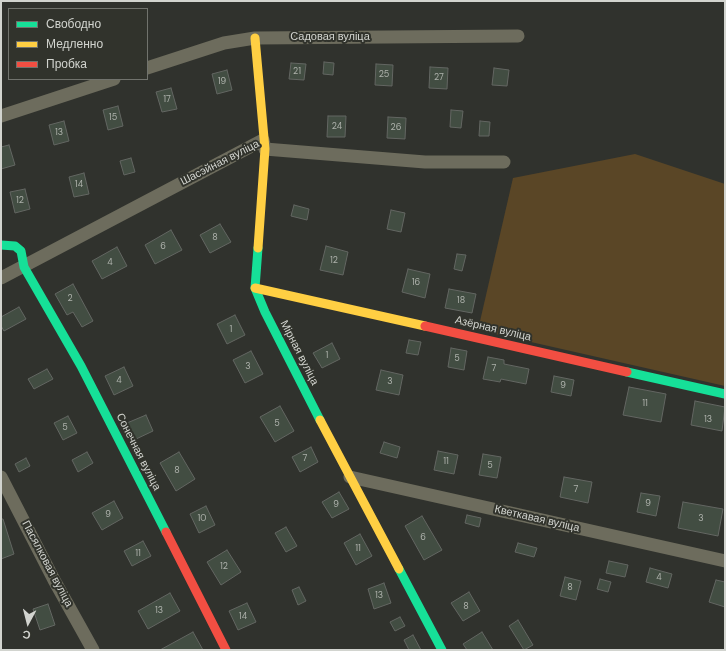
<!DOCTYPE html>
<meta charset="utf-8">
<style>
body{margin:0}
#map{position:relative;width:726px;height:651px;overflow:hidden;background:#30322d;font-family:"DM Sans",sans-serif}
canvas{display:block}
.frame{position:absolute;inset:0;border:2px solid #d2d4cf;pointer-events:none}
.legend{position:absolute;left:8px;top:8px;width:140px;height:72px;box-sizing:border-box;background:#31332c;border:1px solid #71736d;margin:0;padding:5px 7px;list-style:none;font-size:12px;color:#d2d4cf}
.legend li{display:flex;align-items:center;gap:8px;height:20px}
.legend b{width:20px;border:1px solid #71736d}
.north{position:absolute;left:8px;top:603px;width:40px;height:40px;-webkit-text-stroke:3px #31332c;paint-order:stroke;rotate:187deg;font-size:11px;font-weight:700;line-height:16px;text-align:center;color:#d2d4cf}
.north::after{content:'';display:block;margin:auto;width:14px;height:18px;background:#d2d4cf;clip-path:polygon(50% 0,100% 100%,50% 72%,0 100%)}
</style>
<div id="map">
<canvas width="726" height="651"></canvas>
<div class="frame"></div>
<ul class="legend">
<li><b style="height:5px;background:#16e098"></b>Свободно</li>
<li><b style="height:5px;background:#ffcf43"></b>Медленно</li>
<li><b style="height:5px;background:#f24e42"></b>Пробка</li>
</ul>
<div class="north">С</div>
</div>
<script>
const c = document.querySelector('canvas').getContext('2d');
c.lineJoin = 'round';
function fill(path, color) { c.fillStyle = color; c.fill(path, 'evenodd'); }
const shape = rows => new Path2D(rows.map(r => 'M' + r).join(''));
function trace(path, color, width, dash) { c.strokeStyle = color; c.lineWidth = width; c.lineCap = dash ? 'butt' : 'round'; c.setLineDash(dash || []); c.stroke(path); }
function drawText(font, color, halo, rows, align = 'center') {
  c.font = font + ' "DM Sans",sans-serif'; c.lineWidth = 4; c.setLineDash([]); c.textBaseline = 'middle'; c.strokeStyle = halo; c.fillStyle = color; for (const [text, x, y, turn = 0] of rows) {
    c.save(); c.translate(x, y); c.rotate((+turn || 0) * Math.PI / 180); c.textAlign = isNaN(turn) ? turn : align; if (halo) c.strokeText(text, 0, 0); c.fillText(text, 0, 0); c.restore();
  }
}
const green = shape([
 [635,154,725,184,725,386,478,330,513,178]
]);
const building = shape([
 [324,62,334,63,333,75,323,74,324,62],
 [291,63,306,64,304,80,289,79,291,63],
 [376,64,393,65,392,86,375,85,376,64],
 [430,67,448,68,447,89,429,88,430,67],
 [494,68,509,70,507,86,492,85,494,68],
 [227,70,232,90,217,94,212,74,227,70],
 [171,88,177,109,162,112,156,92,171,88],
 [118,106,123,126,108,130,103,110,118,106],
 [451,110,463,111,461,128,450,127,451,110],
 [328,116,346,116,345,137,327,137,328,116],
 [388,117,406,118,405,139,387,138,388,117],
 [64,121,69,141,54,145,49,125,64,121],
 [480,121,490,122,489,136,479,136,480,121],
 [9,145,15,165,1,169,1,147,9,145],
 [131,158,135,172,124,175,120,161,131,158],
 [84,173,89,194,74,197,69,177,84,173],
 [25,189,30,209,15,213,10,192,25,189],
 [294,205,309,209,307,220,291,216,294,205],
 [391,210,405,213,401,232,387,229,391,210],
 [220,224,231,242,210,253,200,235,220,224],
 [171,230,182,250,155,264,145,245,171,230],
 [326,246,348,252,343,275,320,270,326,246],
 [117,247,127,266,102,279,92,261,117,247],
 [457,254,466,255,462,271,454,269,457,254],
 [408,269,430,274,425,298,402,292,408,269],
 [73,284,93,321,82,327,73,312,67,315,55,294,73,284],
 [449,289,476,294,472,313,445,308,449,289],
 [19,307,26,319,4,331,1,326,1,317,19,307],
 [235,315,245,335,227,344,217,324,235,315],
 [409,340,421,342,418,355,406,353,409,340],
 [332,343,340,359,322,368,313,353,332,343],
 [451,348,467,351,464,370,448,367,451,348],
 [251,351,263,374,245,383,233,360,251,351],
 [488,357,504,360,504,364,529,369,526,384,501,379,500,382,483,379,488,357],
 [124,367,133,386,114,395,105,376,124,367],
 [47,369,53,379,34,389,28,379,47,369],
 [381,370,403,375,399,395,376,390,381,370],
 [554,376,574,380,571,396,551,392,554,376],
 [629,387,666,394,661,422,623,415,629,387],
 [695,401,725,407,722,431,691,425,695,401],
 [280,406,294,431,275,442,260,417,280,406],
 [146,415,153,431,134,440,127,423,146,415],
 [68,416,77,433,63,440,54,423,68,416],
 [384,442,400,447,397,458,380,453,384,442],
 [311,447,318,462,300,472,292,457,311,447],
 [438,451,458,455,454,474,434,470,438,451],
 [87,452,93,463,78,472,72,460,87,452],
 [179,452,195,479,176,491,160,463,179,452],
 [483,454,501,457,497,478,479,475,483,454],
 [26,458,30,466,19,472,15,464,26,458],
 [564,477,592,482,588,503,560,497,564,477],
 [339,492,349,509,332,518,322,502,339,492],
 [641,493,660,496,656,516,637,512,641,493],
 [114,501,123,518,102,530,92,513,114,501],
 [683,502,723,509,718,536,678,528,683,502],
 [206,506,215,525,199,533,190,514,206,506],
 [467,515,481,518,479,527,465,523,467,515],
 [422,516,442,550,424,560,405,526,422,516],
 [1,519,3,519,14,554,1,559,1,519],
 [286,527,297,546,286,552,275,533,286,527],
 [360,534,372,556,356,565,344,543,360,534],
 [143,541,151,556,132,566,124,551,143,541],
 [518,543,537,548,534,557,515,552,518,543],
 [227,550,241,572,221,585,207,562,227,550],
 [609,561,628,565,625,577,606,573,609,561],
 [650,568,672,574,668,588,646,582,650,568],
 [565,577,581,581,576,600,560,596,565,577],
 [600,579,611,582,608,592,597,589,600,579],
 [716,580,725,582,725,607,709,602,716,580],
 [384,583,391,603,374,609,368,589,384,583],
 [299,587,306,601,298,605,292,590,299,587],
 [469,592,480,611,463,621,451,603,469,592],
 [170,593,180,611,148,629,138,611,170,593],
 [247,603,256,622,238,630,229,611,247,603],
 [48,604,55,625,40,630,33,609,48,604],
 [400,617,405,626,395,631,390,622,400,617],
 [518,620,533,645,524,650,509,626,518,620],
 [193,632,203,650,160,650,193,632],
 [482,632,493,650,467,650,463,644,482,632],
 [413,635,421,650,409,650,404,640,413,635]
]);
const street = shape([
 [147,68,224,43,255,38,518,36],
 [1,116,114,79],
 [1,278,263,140,265,149,425,162,504,162],
 [1,477,54,580,93,650],
 [350,477,725,561]
]);
const fast = shape([
 [1,245,15,246,21,251,24,267,81,366,166,532],
 [258,248,255,288,265,312,320,420],
 [627,372,725,394],
 [399,569,442,650]
]);
const slow = shape([
 [255,38,265,149,258,248],
 [255,288,425,326],
 [320,420,399,569]
]);
const jam = shape([
 [425,326,627,372],
 [166,532,226,650]
]);
const numberNames = [
 ["21",297,72],
 ["25",384,75],
 ["27",439,78],
 ["19",222,82],
 ["17",167,100],
 ["15",113,118],
 ["24",337,127],
 ["26",396,128],
 ["13",59,133],
 ["14",79,185],
 ["12",20,201],
 ["8",215,238],
 ["6",163,247],
 ["12",334,261],
 ["4",110,263],
 ["16",416,283],
 ["2",70,299],
 ["18",461,301],
 ["1",231,330],
 ["1",327,356],
 ["5",457,359],
 ["3",248,367],
 ["7",494,369],
 ["4",119,381],
 ["3",390,382],
 ["9",563,386],
 ["11",645,404],
 ["13",708,420],
 ["5",277,424],
 ["5",65,428],
 ["7",305,459],
 ["11",446,462],
 ["5",490,466],
 ["8",177,471],
 ["7",576,490],
 ["9",648,504],
 ["9",336,505],
 ["9",108,515],
 ["10",202,519],
 ["3",701,519],
 ["6",423,538],
 ["11",358,549],
 ["11",138,554],
 ["12",224,567],
 ["4",659,578],
 ["8",570,588],
 ["13",379,596],
 ["8",466,607],
 ["13",159,611],
 ["14",243,617]
];
const streetNames = [
 ["Садовая вуліца",330,37],
 ["Шасэйная вуліца",220,163,-27],
 ["Азёрная вуліца",493,329,13],
 ["Мірная вуліца",299,353,63],
 ["Сонечная вуліца",138,452,63],
 ["Кветкавая вуліца",537,519,13],
 ["Пасялковая вуліца",47,564,62]
];
fill(green, '#5a4626');
fill(building, '#424d42');
trace(building, '#636662', 1);
trace(street, '#6d6c5d', 13);
trace(fast, '#16e098', 9);
trace(slow, '#ffcf43', 9);
trace(jam, '#f24e42', 9);
drawText('9px', '#aeb2ac', null, numberNames);
drawText('11px', '#d2d4cf', '#31332c', streetNames);
</script>
